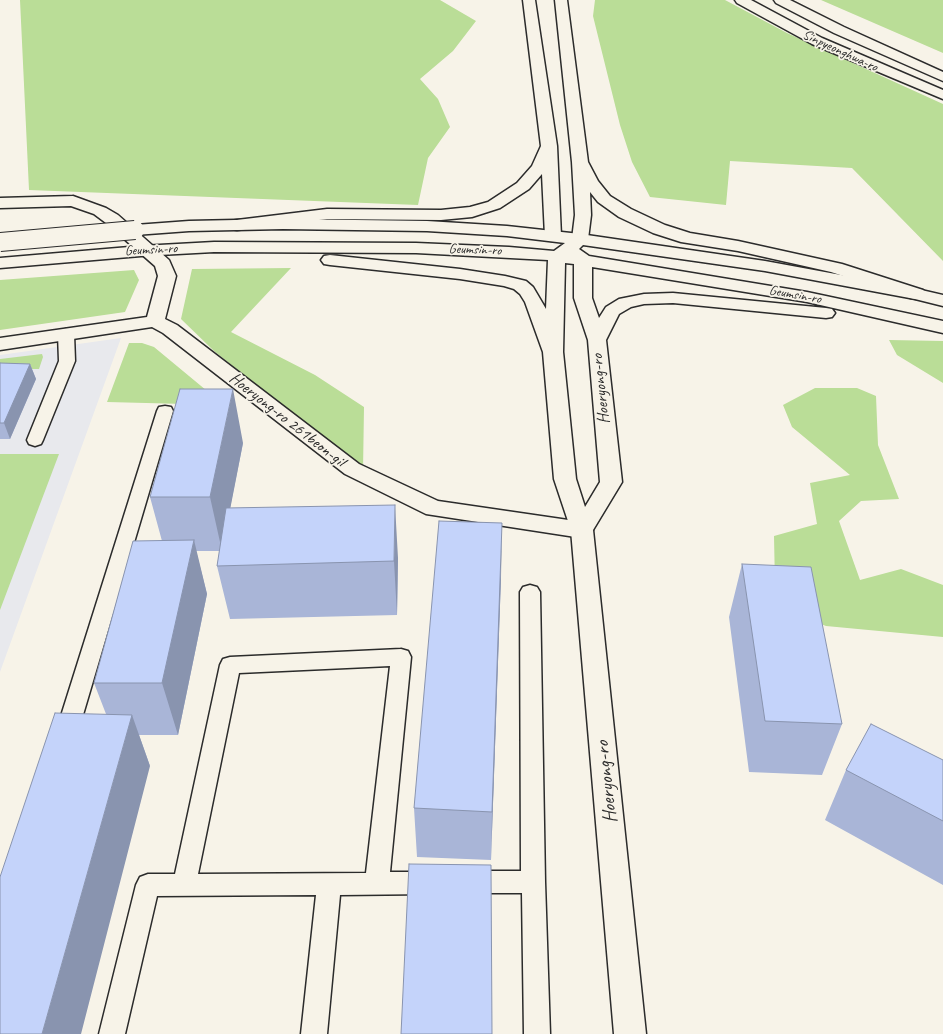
<!DOCTYPE html>
<style>
body{margin:0}
canvas{display:block;background:#f7f3e8}
</style>
<canvas width="943" height="1034"></canvas>
<script>
const c = document.querySelector('canvas').getContext('2d');
c.lineJoin = 'round';
function fill(path, color) { c.fillStyle = color; c.fill(path, 'evenodd'); }
const shape = rows => new Path2D(rows.map(r => 'M' + r).join(''));
function trace(path, color, width, dash) { c.strokeStyle = color; c.lineWidth = width; c.lineCap = dash ? 'butt' : 'round'; c.setLineDash(dash || []); c.stroke(path); }
function drawText(font, color, halo, rows, align = 'center') {
  c.font = font + ' Caveat,sans-serif'; c.lineWidth = 3.5; c.setLineDash([]); c.textBaseline = 'middle'; c.strokeStyle = halo; c.fillStyle = color; for (const [text, x, y, turn = 0] of rows) {
    c.save(); c.translate(x, y); c.rotate((+turn || 0) * Math.PI / 180); c.textAlign = isNaN(turn) ? turn : align; if (halo) c.strokeText(text, 0, 0); c.fillText(text, 0, 0); c.restore();
  }
}
const built = shape([
 [121,338,0,672,0,355]
]);
const green = shape([
 [20,0,440,0,476,21,453,51,420,79,438,99,450,127,428,158,418,205,29,190],
 [595,0,725,0,787,33,943,104,943,261,852,168,730,161,726,205,650,197,632,162,620,125,593,16],
 [821,0,943,0,943,53],
 [291,268,231,332,315,375,364,407,363,471,214,351,181,319,192,269],
 [134,270,139,280,125,312,0,330,0,280],
 [889,340,943,341,943,383,897,355],
 [129,343,142,343,154,347,224,405,107,402],
 [42,354,43,357,39,369,0,369,0,359],
 [815,388,857,388,876,396,878,445,899,499,861,501,839,521,860,580,901,569,943,585,943,637,826,626,803,617,775,586,774,536,817,524,810,483,850,475,792,427,783,405],
 [0,454,59,454,0,610]
]);
const service = shape([
 [66,329,71,331,74,334,75,361,43,440,41,444,35,446,29,444,27,440,59,361,58,334,61,331,66,329],
 [165,406,171,407,173,411,77,735,74,741,66,744,58,741,55,735,157,411,159,407,165,406],
 [530,585,537,587,540,592,545,882,550,1034,524,1034,522,893,467,893,459,890,455,882,459,874,467,871,521,871,520,592,523,587,530,585],
 [401,649,408,651,411,657,390,872,432,872,440,875,444,883,440,891,432,894,340,895,327,1034,301,1034,316,895,157,896,125,1034,99,1034,136,885,140,877,148,874,175,874,220,665,223,659,230,657,401,649],
 [390,666,366,873,198,874,239,673,390,666]
]);
const minor = shape([
 [73,196,106,208,118,215,169,260,176,276,165,319,177,325,359,464,438,501,582,522,590,524,593,530,590,536,582,538,426,514,345,474,163,333,152,327,0,350,0,338,147,317,158,276,155,266,106,223,94,214,71,206,0,208,0,198,73,196]
]);
const tertiary = shape([
 [283,219,427,221,507,226,580,234,765,261,917,289,943,295,943,306,915,299,765,271,583,245,579,249,589,256,807,292,943,321,943,333,807,302,592,267,592,298,599,318,606,307,619,299,644,294,673,293,826,308,832,309,835,313,832,317,826,318,673,303,644,304,631,307,619,314,606,340,622,482,593,530,646,1034,614,1034,571,530,554,479,543,352,525,302,520,294,514,289,504,286,460,279,330,265,324,264,321,260,324,256,330,255,460,269,505,276,526,281,533,287,546,309,548,260,416,253,214,252,141,256,0,268,0,258,141,246,214,242,416,243,509,247,554,251,565,243,507,236,427,231,283,229,189,231,135,235,129,234,127,230,129,226,135,225,189,221,283,219],
 [565,263,574,264,574,298,588,340,600,482,585,507,576,479,563,352,565,263]
]);
const trunk = shape([
 [523,0,535,0,557,146,561,236,559,240,553,241,547,240,545,236,542,174,529,189,500,208,472,217,441,220,327,219,237,230,231,229,229,225,231,221,237,220,327,209,441,210,470,207,488,202,517,183,532,166,541,146,523,0],
 [555,0,567,0,588,162,598,181,610,196,631,209,665,225,690,233,738,241,842,264,923,290,926,294,923,298,917,299,911,298,831,272,738,251,681,242,653,233,619,217,598,202,590,192,591,215,588,239,586,243,580,244,574,243,572,239,575,215,572,162,555,0],
 [735,0,751,0,822,38,943,90,943,99,812,44,737,3,735,0],
 [774,0,790,0,844,27,943,72,943,81,834,33,776,3,774,0]
]);
const tertiaryBridge = shape([
 [0,242,135,230]
]);
const wall = shape([
 [0,363,30,364,36,379,10,439,0,439],
 [243,443,230,508,398,558,397,615,230,619,217,566,220,551,196,551,207,594,178,735,139,735,150,766,106,714,94,683,162,541,150,497],
 [742,564,842,724,822,775,749,772,729,617],
 [501,577,491,860,417,857,414,808],
 [943,760,943,885,825,820,846,770]
]);
const shadedWall = shape([
 [30,364,36,379,10,439,4,423],
 [233,389,243,443,222,551,210,497],
 [395,505,398,558,397,615,394,561],
 [502,523,501,577,491,860,492,812],
 [194,540,207,594,178,735,162,683],
 [132,715,150,766,81,1034,42,1034]
]);
const building = shape([
 [0,363,30,364,4,423,0,423,0,363],
 [180,389,233,389,210,497,150,497,180,389],
 [395,505,394,561,217,566,226,508,395,505],
 [439,521,502,523,492,812,414,808,439,521],
 [194,540,162,683,94,683,133,541,194,540],
 [742,564,811,567,842,724,765,721,742,564],
 [55,713,132,715,42,1034,0,1034,0,877,55,713],
 [871,724,943,760,943,821,846,770,871,724],
 [409,864,491,865,492,1034,401,1034,409,864]
]);
const farStreetnames = [
 ["Sinpyeonghwa-ro",840,51,25],
 ["Geumsin-ro",151,250,-3],
 ["Geumsin-ro",475,250,2],
 ["Geumsin-ro",795,295,10]
];
const streetNames = [
 ["Hoeryong-ro",601,389,-96],
 ["Hoeryong-ro 261beon-gil",287,420,38]
];
const nearStreetnames = [
 ["Hoeryong-ro",607,782,-96]
];
fill(built, '#e8e9ed');
fill(green, '#badd97');
trace(service, '#2b2b2b', 3);
trace(minor, '#2b2b2b', 3);
trace(tertiary, '#2b2b2b', 3);
trace(trunk, '#2b2b2b', 3);
fill(service, '#f7f3e8');
fill(minor, '#f7f3e8');
fill(tertiary, '#f7f3e8');
fill(trunk, '#f7f3e8');
trace(tertiaryBridge, '#2b2b2b', 20, []);
trace(tertiaryBridge, '#f7f3e8', 18);
fill(wall, '#a9b5d7');
fill(shadedWall, '#8994af');
fill(building, '#c4d3fa');
trace(building, '#8994af', 1);
drawText('14px', '#2b2b2b', '#f7f3e8', farStreetnames);
drawText('17px', '#2b2b2b', '#f7f3e8', streetNames);
drawText('20px', '#2b2b2b', '#f7f3e8', nearStreetnames);
</script>
